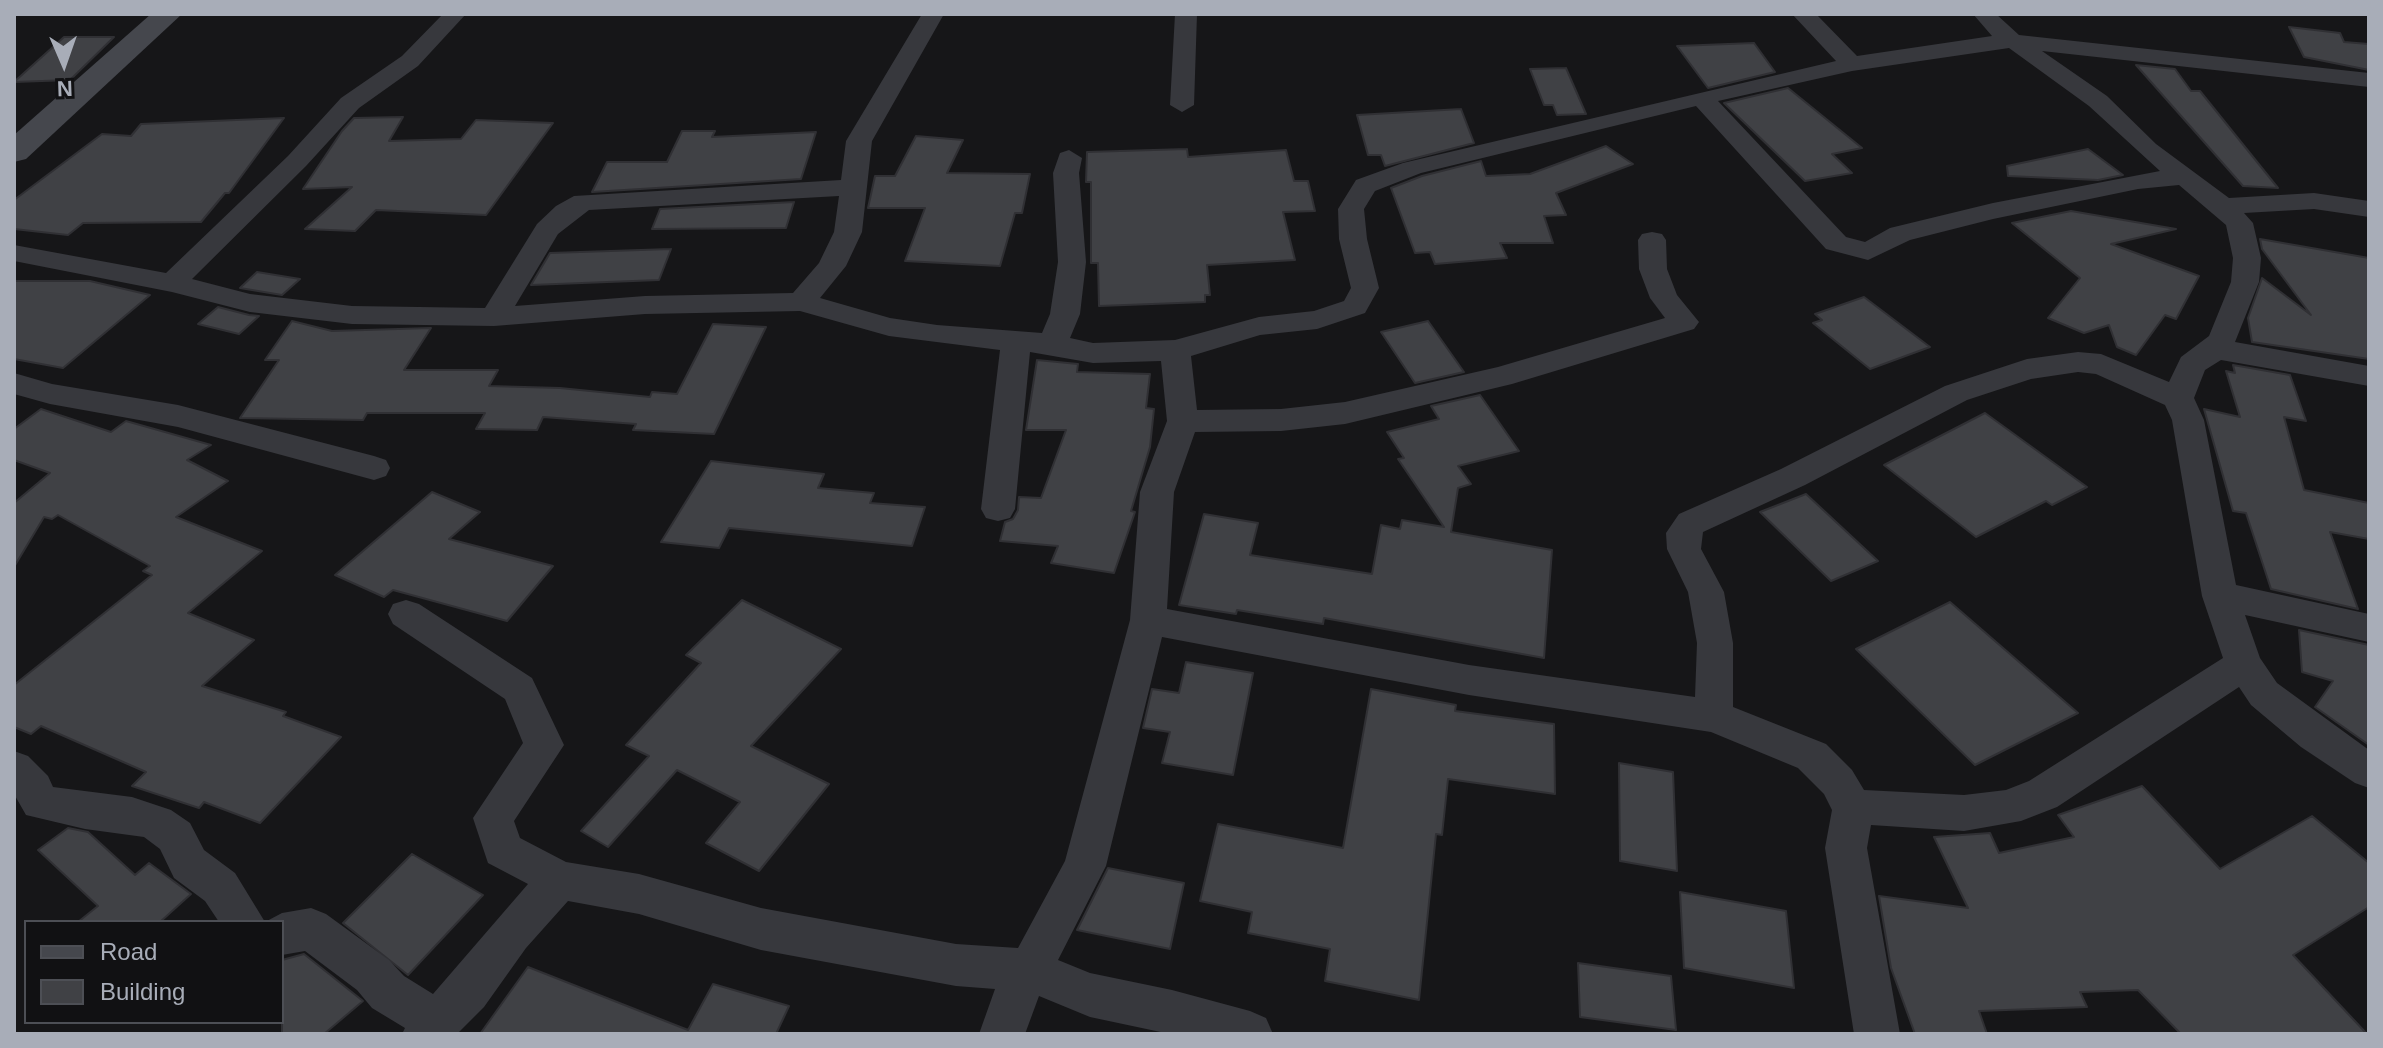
<!DOCTYPE html>
<style>
body{margin:0}
#map{position:relative;width:2383px;height:1048px;overflow:hidden;background:#161618;font-family:Arial,sans-serif}
canvas{display:block}
.frame{position:absolute;inset:0;border:16px solid #a8adb8;pointer-events:none}
.legend{position:absolute;left:24px;top:920px;width:260px;height:104px;box-sizing:border-box;background:#111113;border:2px solid #4d4f55;margin:0;padding:10px 14px;list-style:none;font-size:24px;color:#a8adb8}
.legend li{display:flex;align-items:center;gap:16px;height:40px}
.legend b{width:40px;border:2px solid #4d4f55}
.north{position:absolute;left:24px;top:24px;width:80px;height:80px;-webkit-text-stroke:6px #111113;paint-order:stroke;rotate:178deg;font-size:22px;font-weight:700;line-height:32px;text-align:center;color:#a8adb8}
.north::after{content:'';display:block;margin:auto;width:28px;height:36px;background:#a8adb8;clip-path:polygon(50% 0,100% 100%,50% 72%,0 100%)}
</style>
<div id="map">
<canvas width="2383" height="1048"></canvas>
<div class="frame"></div>
<ul class="legend">
<li><b style="height:10px;background:#45474d"></b>Road</li>
<li><b style="height:22px;background:#404145"></b>Building</li>
</ul>
<div class="north">N</div>
</div>
<script>
const c = document.querySelector('canvas').getContext('2d');
c.lineJoin = 'round';
function fill(path, color) { c.fillStyle = color; c.fill(path, 'evenodd'); }
const shape = rows => new Path2D(rows.map(r => 'M' + r).join(''));
function trace(path, color, width, dash) { c.strokeStyle = color; c.lineWidth = width; c.lineCap = dash ? 'butt' : 'round'; c.setLineDash(dash || []); c.stroke(path); }
const building = shape([
 [2289,27,2340,33,2344,42,2369,44,2369,70,2304,57,2289,27],
 [64,37,114,37,70,80,14,82,64,37],
 [1754,43,1775,72,1708,88,1677,46,1754,43],
 [2136,65,2175,69,2191,91,2200,91,2278,188,2243,186,2136,65],
 [1566,68,1586,114,1557,115,1553,105,1544,105,1530,69,1566,68],
 [1788,88,1862,148,1832,154,1852,173,1805,181,1724,103,1788,88],
 [1461,109,1474,143,1385,166,1381,155,1368,155,1357,115,1461,109],
 [403,117,389,141,461,139,476,120,553,123,486,215,376,210,355,231,305,229,352,187,303,189,342,131,354,118,403,117],
 [284,118,229,193,225,193,201,222,83,223,68,235,14,229,14,200,102,134,131,136,141,124,284,118],
 [682,131,715,131,712,137,816,132,801,179,592,192,607,162,667,162,682,131],
 [916,136,963,140,947,173,1030,174,1022,213,1015,213,1000,266,905,261,925,208,868,208,875,176,895,176,916,136],
 [1606,146,1633,164,1556,193,1566,215,1544,216,1553,243,1500,243,1507,258,1435,264,1430,252,1415,253,1391,188,1422,176,1481,161,1486,176,1530,174,1606,146],
 [1187,149,1188,157,1286,150,1294,181,1308,181,1315,211,1283,212,1295,260,1207,265,1210,295,1205,295,1205,302,1099,306,1098,263,1091,263,1091,182,1086,182,1087,152,1187,149],
 [2088,149,2123,175,2098,180,2008,176,2007,166,2088,149],
 [794,202,786,228,652,229,660,209,794,202],
 [2071,211,2176,229,2111,244,2199,276,2176,319,2165,315,2136,355,2117,347,2109,325,2084,333,2048,318,2080,278,2012,223,2071,211],
 [2260,239,2369,258,2369,359,2252,342,2248,318,2262,278,2311,315,2262,249,2260,239],
 [671,249,659,280,531,285,550,253,671,249],
 [257,272,300,279,282,295,240,288,257,272],
 [14,281,90,281,150,295,63,368,14,359,14,281],
 [1864,297,1930,347,1870,369,1813,323,1822,320,1815,314,1864,297],
 [218,307,249,315,259,316,239,334,198,324,218,307],
 [292,321,332,331,431,328,404,370,498,370,489,386,560,388,650,397,652,392,677,394,713,324,766,327,714,434,633,430,636,424,543,417,537,430,476,429,485,413,367,413,363,420,240,418,279,360,265,360,292,321],
 [1428,321,1464,372,1415,383,1381,332,1428,321],
 [1037,360,1078,364,1077,372,1150,374,1146,408,1154,409,1150,447,1131,511,1135,512,1114,573,1051,563,1058,546,1000,541,1005,522,1013,519,1018,510,1019,497,1041,498,1066,430,1026,430,1037,360],
 [2233,365,2290,375,2306,421,2284,417,2304,490,2369,503,2369,539,2330,532,2358,609,2271,589,2246,513,2233,511,2204,409,2240,417,2226,371,2235,373,2233,365],
 [1480,395,1519,451,1458,466,1471,484,1458,488,1451,532,1552,550,1544,658,1324,618,1323,624,1237,610,1236,614,1179,605,1204,514,1258,523,1250,555,1372,574,1381,525,1400,529,1402,520,1444,527,1398,459,1404,458,1387,432,1439,419,1431,406,1480,395],
 [41,409,111,432,126,421,211,445,187,460,228,481,176,517,262,551,188,613,254,640,202,686,286,712,283,716,341,737,260,823,204,802,199,808,132,786,146,772,41,726,31,734,14,727,14,685,152,575,143,571,150,566,58,515,52,519,44,517,14,567,14,503,50,473,14,460,14,429,41,409],
 [1985,413,2087,487,2052,505,2046,501,1976,537,1884,465,1985,413],
 [711,461,824,474,818,488,874,493,870,503,925,507,912,546,729,528,719,548,661,542,711,461],
 [432,492,480,512,449,539,553,566,507,621,393,590,384,597,335,575,432,492],
 [1806,494,1878,561,1831,581,1760,512,1806,494],
 [742,600,841,649,751,746,829,784,759,871,706,843,740,802,677,770,608,847,581,831,649,756,626,745,701,663,686,655,742,600],
 [1950,602,2078,713,1975,765,1856,649,1950,602],
 [2299,630,2369,645,2369,745,2315,707,2333,681,2302,672,2299,630],
 [1186,662,1253,673,1233,775,1162,763,1170,732,1143,728,1152,689,1179,693,1186,662],
 [1371,689,1456,705,1455,711,1554,724,1555,794,1448,779,1442,835,1436,834,1419,1000,1325,981,1330,949,1248,933,1252,912,1200,901,1218,824,1343,848,1371,689],
 [1619,763,1673,772,1677,871,1620,861,1619,763],
 [2142,786,2220,869,2312,816,2369,863,2369,907,2293,955,2367,1034,2181,1034,2138,990,2080,992,2087,1007,1979,1011,1987,1034,1915,1034,1891,968,1879,896,1968,908,1934,837,1990,833,1999,853,2074,837,2058,815,2142,786],
 [68,828,88,832,135,875,149,863,191,894,160,922,78,922,98,906,38,850,68,828],
 [412,854,483,895,408,975,343,923,412,854],
 [1108,868,1184,883,1170,949,1077,930,1108,868],
 [1680,892,1786,911,1794,988,1684,968,1680,892],
 [304,954,363,1001,324,1034,282,1034,282,960,304,954],
 [1578,963,1671,976,1676,1030,1580,1017,1578,963],
 [528,967,688,1030,713,984,789,1006,776,1034,480,1034,528,967]
]);
const street = shape([
 [443,14,466,14,418,66,359,108,306,166,192,279,250,294,352,306,485,308,537,224,556,206,574,196,841,180,846,141,922,14,944,14,872,141,862,232,846,266,820,298,890,318,937,325,1042,333,1050,314,1058,262,1053,173,1060,153,1069,150,1082,158,1079,173,1086,262,1080,314,1070,338,1093,343,1175,340,1259,317,1314,311,1344,301,1351,288,1339,239,1338,209,1356,180,1403,163,1836,61,1792,14,1816,14,1857,56,1992,36,1973,14,1996,14,2019,35,2369,73,2369,87,2042,51,2107,96,2156,144,2229,198,2314,193,2369,201,2369,217,2314,209,2244,213,2253,223,2261,258,2259,282,2235,342,2369,366,2369,386,2221,360,2205,370,2194,398,2204,420,2236,585,2369,614,2369,642,2245,615,2260,658,2277,683,2369,750,2369,788,2355,783,2301,747,2251,705,2239,687,2057,807,2021,821,1964,831,1871,825,1867,848,1900,1034,1854,1034,1825,848,1832,810,1824,794,1798,768,1711,732,1469,695,1162,637,1106,866,1058,960,1090,973,1172,990,1250,1011,1266,1018,1273,1034,1170,1034,1090,1017,1039,996,1025,1034,979,1034,995,989,956,986,761,950,639,914,568,901,526,948,484,1007,457,1034,402,1034,405,1028,372,1008,357,990,305,951,282,955,282,922,265,922,282,913,311,908,326,914,389,960,404,976,433,994,528,884,488,863,473,818,523,743,505,699,393,624,388,614,393,604,406,600,419,604,532,678,564,745,514,821,520,838,566,862,639,874,761,908,956,944,1018,948,1065,861,1130,620,1140,492,1167,421,1161,361,1093,363,1030,352,1015,509,1010,518,998,521,986,518,981,509,1000,350,889,336,800,311,645,314,494,326,352,324,250,312,172,292,14,261,14,245,166,273,288,156,341,98,402,56,443,14],
 [2009,48,2089,106,2160,171,1993,203,1890,228,1865,242,1846,237,1718,101,1852,71,2009,48],
 [1696,106,1826,249,1868,260,1910,240,1993,219,2138,189,2179,185,2226,225,2233,258,2231,282,2209,336,2181,357,2169,382,2101,354,2078,352,2027,359,1945,386,1781,469,1679,514,1666,533,1667,549,1688,592,1697,643,1695,697,1469,665,1167,609,1174,492,1195,432,1281,431,1345,424,1512,384,1694,329,1699,322,1677,295,1667,269,1666,240,1662,234,1652,232,1642,234,1638,240,1639,269,1650,298,1665,318,1498,367,1345,402,1281,409,1197,410,1191,356,1260,335,1317,329,1365,313,1379,288,1367,239,1364,209,1375,191,1421,173,1696,106],
 [839,196,834,232,819,263,793,293,645,296,515,306,558,234,589,210,839,196],
 [2078,372,2096,374,2165,405,2172,420,2202,596,2223,658,2029,781,2006,790,1964,795,1864,790,1852,770,1826,744,1733,707,1733,643,1724,592,1701,549,1703,532,1805,485,1967,400,2031,379,2078,372],
 [1175,14,1197,14,1194,105,1182,112,1170,105,1175,14],
 [14,373,52,384,178,405,374,456,386,460,390,468,386,476,374,480,178,427,50,404,14,394,14,373],
 [14,751,28,756,48,776,53,787,132,797,171,810,190,823,204,850,235,873,265,922,219,922,205,901,174,878,160,849,144,837,85,829,26,815,14,794,14,751]
]);
const secondary = shape([
 [151,14,182,14,26,159,14,162,14,135,151,14]
]);
fill(building, '#404145');
trace(building, '#303034', 2);
fill(street, '#37383d');
fill(secondary, '#45474d');
</script>
